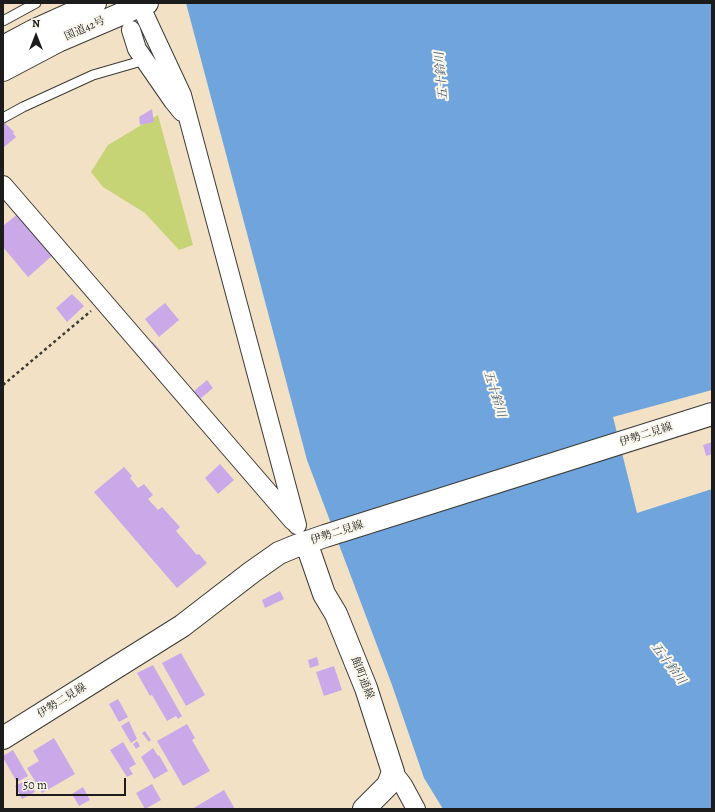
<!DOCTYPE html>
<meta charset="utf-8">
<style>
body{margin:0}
#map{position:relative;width:715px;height:812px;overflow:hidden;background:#f2e1c4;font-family:Alegreya,serif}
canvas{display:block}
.frame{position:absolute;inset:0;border:4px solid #1c1c1c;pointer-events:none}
.north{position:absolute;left:16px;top:16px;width:40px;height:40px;-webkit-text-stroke:3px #fbf7ec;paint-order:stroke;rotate:0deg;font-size:11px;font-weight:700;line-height:16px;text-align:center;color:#1c1c1c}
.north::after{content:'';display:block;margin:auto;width:14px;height:18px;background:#1c1c1c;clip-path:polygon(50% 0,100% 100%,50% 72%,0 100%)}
.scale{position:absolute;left:16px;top:778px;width:110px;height:18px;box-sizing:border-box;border:2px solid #1c1c1c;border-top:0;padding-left:5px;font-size:12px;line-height:14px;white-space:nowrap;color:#1c1c1c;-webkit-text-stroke:3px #fbf7ec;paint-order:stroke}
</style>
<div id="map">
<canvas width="715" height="812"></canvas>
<div class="frame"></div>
<div class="north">N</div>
<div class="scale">50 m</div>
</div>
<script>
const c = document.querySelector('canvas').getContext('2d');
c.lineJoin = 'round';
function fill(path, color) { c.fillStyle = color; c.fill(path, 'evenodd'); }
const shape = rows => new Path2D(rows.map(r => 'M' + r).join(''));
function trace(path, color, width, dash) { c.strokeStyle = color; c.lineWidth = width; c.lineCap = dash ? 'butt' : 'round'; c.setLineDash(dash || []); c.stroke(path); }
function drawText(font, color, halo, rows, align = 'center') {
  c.font = font + ' Alegreya,"Noto Serif JP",serif'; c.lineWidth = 4; c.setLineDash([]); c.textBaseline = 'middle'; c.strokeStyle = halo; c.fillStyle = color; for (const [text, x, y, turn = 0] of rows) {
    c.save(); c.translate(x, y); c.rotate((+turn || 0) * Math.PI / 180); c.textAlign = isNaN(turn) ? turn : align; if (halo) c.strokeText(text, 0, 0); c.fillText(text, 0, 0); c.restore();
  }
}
const green = shape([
 [158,115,193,245,179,250,145,213,103,187,91,172,108,145]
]);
const water = shape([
 [186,3,712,3,712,390,613,417,637,513,712,489,712,809,443,809,424,778,392,685,307,460]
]);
const building = shape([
 [152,109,154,122,140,125,139,117],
 [3,121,14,132,13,133,16,137,3,148],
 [19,213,53,255,28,277,3,247,3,226],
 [72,294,84,306,67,322,56,308],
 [165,303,179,320,159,337,145,319],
 [152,341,162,352,157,356,148,346],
 [207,380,213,388,200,399,194,391],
 [712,442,712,454,706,456,703,445],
 [220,464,234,480,218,494,205,478],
 [124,467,132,476,130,478,138,488,144,484,153,495,148,499,158,510,162,507,180,527,176,531,197,555,199,554,207,563,177,588,94,492],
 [280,591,284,599,265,608,262,600],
 [181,653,205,695,186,706,162,663],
 [317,657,319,665,310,668,308,660],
 [153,665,182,716,178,719,176,716,167,721,152,695,150,696,137,673],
 [334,666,342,690,324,696,316,672],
 [118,699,128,717,119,722,109,704],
 [129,721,137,739,131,743,121,726],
 [187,724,195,738,192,740,210,771,183,786,157,741],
 [145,731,151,740,149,742,142,733],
 [54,738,75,774,42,793,27,768,39,761,33,751],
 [137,741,140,746,136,749,133,744],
 [123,742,136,764,129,768,133,774,127,777,110,750],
 [153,748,158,756,159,755,168,771,154,779,141,757],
 [13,750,28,776,17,782,3,758,3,756],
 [28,779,35,792,22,799,15,786],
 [152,784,161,800,145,809,136,793],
 [83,787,90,800,79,806,72,794],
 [224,790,235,809,192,809]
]);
const path = shape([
 [3,385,91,311]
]);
const lane = shape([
 [3,21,36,3],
 [3,118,23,107,93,75,145,60]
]);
const street = shape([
 [140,5,182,95,297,525],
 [131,30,137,49,173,101,182,112],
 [3,185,293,521],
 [393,772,403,785,416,809]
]);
const secondary = shape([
 [306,542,324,594,336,614,366,688,393,772,388,785,364,809],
 [3,738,182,626,252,572,279,553,296,546,325,536,712,414]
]);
const highway = shape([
 [3,47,33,31,95,3],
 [3,70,58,41,147,3]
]);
const streetNames = [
 ["国道42号",85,29,-24],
 ["伊勢二見線",646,435,-18],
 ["伊勢二見線",337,533,-18],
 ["館町通線",362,678,69],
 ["伊勢二見線",62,701,-32]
];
const waterNames = [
 ["五十鈴川",442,76,-95],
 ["五十鈴川",494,394,73],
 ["五十鈴川",668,664,53]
];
fill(green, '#c6d476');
fill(water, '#6fa5dc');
fill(building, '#cba9e9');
trace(lane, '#3c3a35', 11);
trace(street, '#3c3a35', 20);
trace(secondary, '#3c3a35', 24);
trace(highway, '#3c3a35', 24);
trace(path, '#3c3a35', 2.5, [3, 3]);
trace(lane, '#fff', 9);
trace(street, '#fff', 18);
trace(secondary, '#fff', 22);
trace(highway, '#fff', 22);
drawText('11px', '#1c1c1c', '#fbf7ec', streetNames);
drawText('italic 12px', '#415a72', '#fbf7ec', waterNames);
</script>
